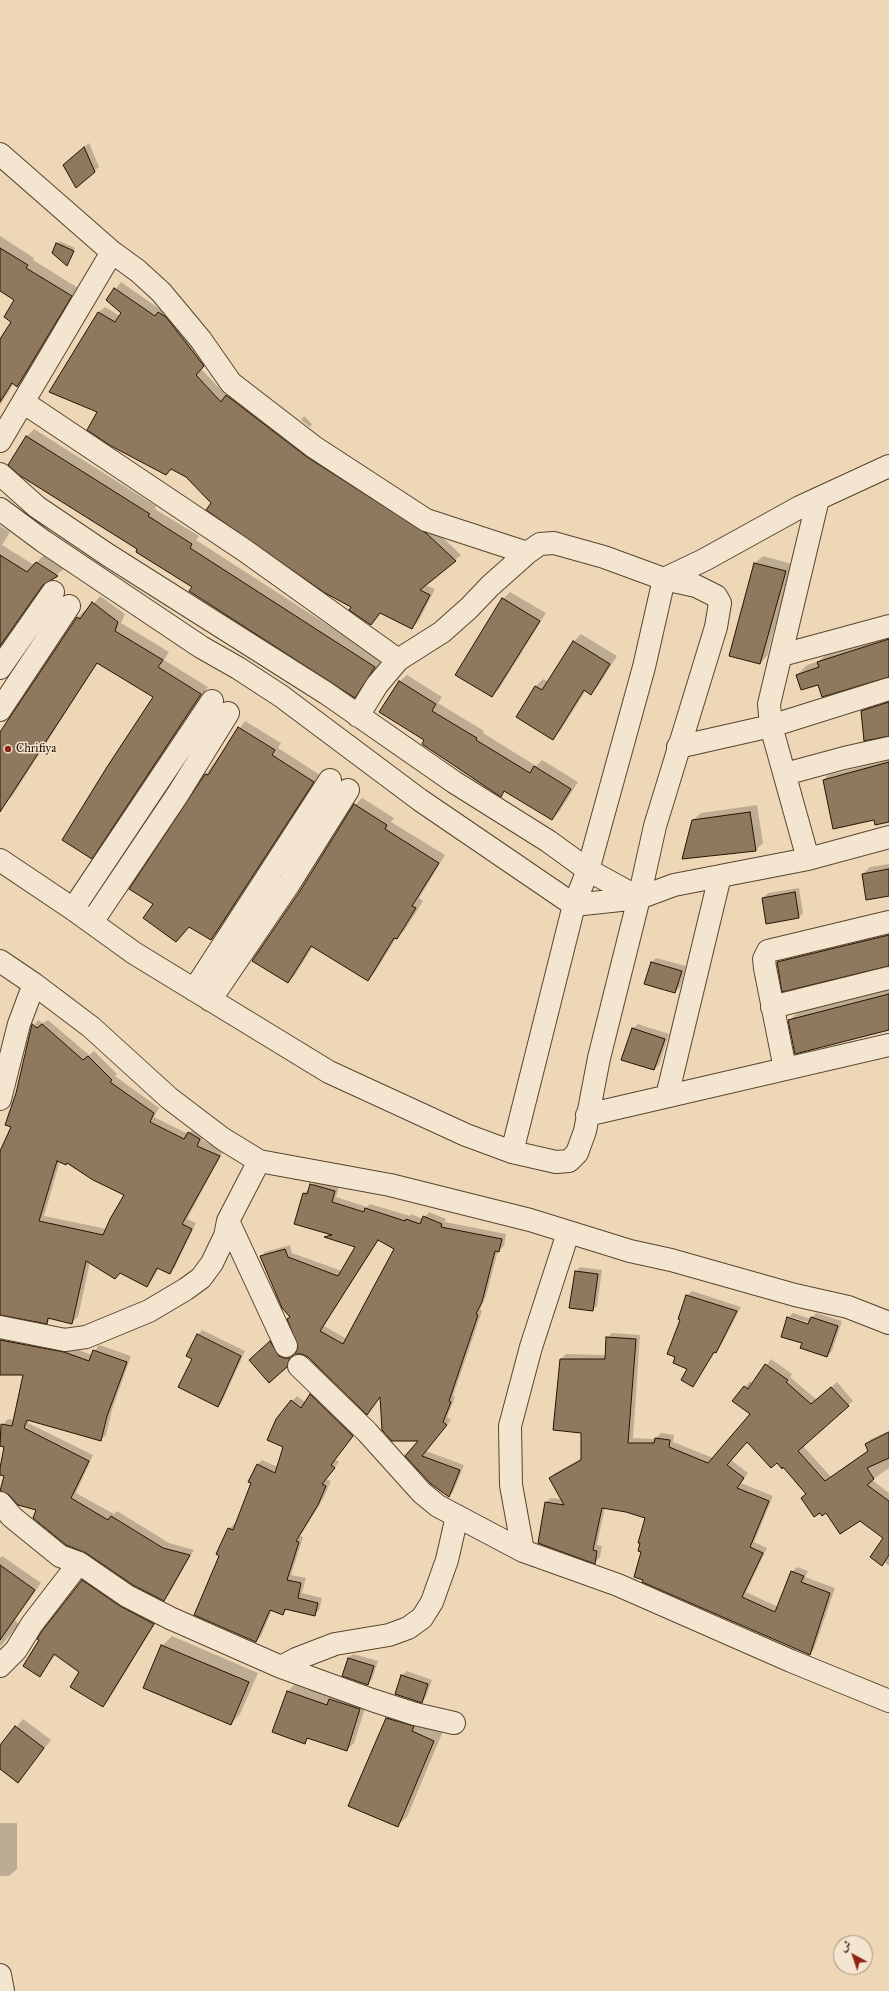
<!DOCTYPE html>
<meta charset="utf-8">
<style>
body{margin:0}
#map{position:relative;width:889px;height:1991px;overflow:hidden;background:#eed7b7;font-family:"IM FELL Great Primer",Amiri,serif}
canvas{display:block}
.north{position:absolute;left:833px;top:1935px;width:40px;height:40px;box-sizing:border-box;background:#f4e5d0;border:1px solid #a2917d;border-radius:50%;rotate:320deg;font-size:11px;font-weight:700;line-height:16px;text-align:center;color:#261400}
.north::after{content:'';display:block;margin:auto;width:14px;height:18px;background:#8f2418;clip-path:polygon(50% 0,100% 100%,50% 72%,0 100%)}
</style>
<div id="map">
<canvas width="889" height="1991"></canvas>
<div class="north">ش</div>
</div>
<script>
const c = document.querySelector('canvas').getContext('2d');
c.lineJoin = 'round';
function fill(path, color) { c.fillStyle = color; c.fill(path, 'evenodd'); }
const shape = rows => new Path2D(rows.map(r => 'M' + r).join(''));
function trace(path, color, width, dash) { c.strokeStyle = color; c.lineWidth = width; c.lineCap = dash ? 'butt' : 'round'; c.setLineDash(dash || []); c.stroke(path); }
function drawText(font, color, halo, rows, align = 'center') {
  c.font = font + ' "IM FELL Great Primer",serif'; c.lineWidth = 3; c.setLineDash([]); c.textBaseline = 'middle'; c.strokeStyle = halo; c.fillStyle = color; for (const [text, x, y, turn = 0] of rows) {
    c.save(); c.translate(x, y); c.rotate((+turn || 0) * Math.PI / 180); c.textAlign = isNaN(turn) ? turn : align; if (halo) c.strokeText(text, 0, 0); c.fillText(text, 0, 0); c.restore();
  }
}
const shadow = shape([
 [89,143,99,167,94,171,69,160],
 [0,236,34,258,33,260,78,288,25,379,17,386,14,383,0,405,0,341,12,321,16,300,0,290],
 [59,241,75,248,67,265,53,253],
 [121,282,161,310,165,307,209,360,201,369,227,396,233,390,432,527,461,555,425,585,435,589,418,622,412,628,381,612,371,624,352,607,213,503,187,476,98,411,50,392,99,312,105,307,120,316,122,313,107,300],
 [304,416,312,424,310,427,301,420],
 [34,429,156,506,155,509,199,536,196,540,382,660,362,689,354,696,139,549,10,465,27,436],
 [0,526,10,532,2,545,34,565,44,555,64,569,46,582,0,648],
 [763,556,792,564,767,656,760,663,755,563],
 [510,592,546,613,499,689,492,696,503,599],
 [100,596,125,614,121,623,169,652,164,660,208,687,99,850,91,857,154,697,98,662,13,795,6,802,0,798,0,734,78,617,85,610,87,612],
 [889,633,889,676,819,683,797,675,807,665,819,661,828,653],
 [581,634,617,656,598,686,591,694,586,690,560,731,553,739,517,716,536,686,543,679,548,682,574,641],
 [407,675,442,697,438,703,484,731,483,733,536,766,542,760,578,782,559,812,552,819,505,791,501,795,426,740,399,682],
 [889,701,889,735,862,711,867,706],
 [245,721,281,743,278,748,320,775,218,932,211,939,130,889,206,774],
 [889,760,889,821,874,818,824,780,828,775],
 [362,798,394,818,391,822,445,855,419,898,423,901,404,931,396,938,375,972,368,980,313,946,295,975,288,982,300,891,355,805],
 [757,805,763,843,756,850,693,820,701,813],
 [889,864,889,895,863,874,870,867],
 [799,888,803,913,799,917,763,898,768,893],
 [889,928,889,965,778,962,788,952],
 [656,958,686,966,680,987,675,992,652,962],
 [889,987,889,1028,789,1021,799,1011],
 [38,1020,43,1023,48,1020,89,1055,94,1051,117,1074,115,1076,159,1108,154,1117,188,1134,195,1127,205,1133,202,1140,224,1150,187,1219,196,1223,175,1267,170,1273,159,1268,152,1280,147,1286,121,1272,115,1278,90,1262,78,1317,72,1322,51,1318,47,1323,0,1314,0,1156,12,1126,17,1093,32,1028],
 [60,1161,67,1162,126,1195,107,1229,44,1216],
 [638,1024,669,1034,659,1065,654,1069,633,1028],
 [316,1180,339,1187,336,1197,367,1207,370,1204,410,1216,411,1214,423,1219,429,1212,446,1219,445,1222,506,1234,504,1246,498,1251,486,1296,480,1309,482,1311,453,1396,455,1397,447,1417,451,1420,426,1451,464,1465,453,1492,449,1496,407,1456,420,1440,381,1396,367,1414,300,1347,291,1317,283,1308,263,1264,261,1257,265,1252,290,1245,292,1253,342,1271,356,1247,326,1237,330,1233,304,1193,310,1189],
 [379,1239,395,1248,347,1339,324,1326],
 [580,1267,602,1270,597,1306,592,1310,576,1271],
 [692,1291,741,1307,720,1347,715,1352,693,1386,689,1368,676,1356,681,1319,687,1296],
 [793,1313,811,1319,816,1313,842,1321,832,1351,827,1356,803,1342,788,1318],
 [790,1317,814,1324,813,1326,790,1319],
 [202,1330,245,1351,222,1402,218,1406,198,1335],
 [0,1333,70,1347,92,1355,99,1345,131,1356,112,1410,106,1435,100,1440,30,1419,28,1423,93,1455,76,1493,114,1514,117,1511,169,1543,194,1550,169,1594,164,1600,37,1509,5,1475,0,1474,6,1446,0,1445,2,1425,8,1419,14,1420,24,1374,0,1374],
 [612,1333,640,1335,633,1438,655,1439,661,1433,674,1435,673,1442,713,1458,751,1414,734,1401,750,1381,753,1384,771,1359,792,1374,790,1377,817,1400,837,1382,853,1401,803,1446,831,1477,869,1450,866,1444,871,1439,889,1431,889,1468,872,1480,889,1493,889,1566,884,1562,884,1538,860,1520,827,1512,783,1466,747,1441,731,1460,748,1473,741,1483,773,1496,754,1542,767,1548,746,1592,778,1607,792,1572,797,1567,808,1571,805,1577,835,1588,814,1649,810,1654,642,1551,646,1517,605,1507,597,1545,602,1546,600,1557,595,1562,546,1502,551,1498,562,1499,550,1478,555,1473,582,1458,582,1432,561,1359,566,1354,606,1355,607,1338],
 [275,1338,290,1354,294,1354,291,1362,286,1367,255,1355],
 [316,1390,357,1430,335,1459,339,1462,326,1479,331,1481,323,1499,300,1536,303,1537,291,1575,306,1578,302,1593,322,1598,319,1610,314,1615,288,1608,283,1613,272,1610,261,1636,256,1641,221,1555,229,1529,234,1524,236,1525,257,1465,262,1460,278,1467,284,1446,292,1401,297,1396,306,1403],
 [2,1556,41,1583,15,1620,19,1624,16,1628,0,1647,0,1558],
 [87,1576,158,1619,108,1701,103,1706,80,1672,56,1654,40,1676,82,1581],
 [172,1636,258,1673,240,1714,231,1724,162,1646],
 [353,1654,378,1661,372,1679,367,1684,348,1658],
 [407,1671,432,1680,426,1697,422,1702,396,1694,402,1675],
 [295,1684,332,1697,367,1702,354,1743,347,1750,309,1738,304,1743,273,1731,288,1691],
 [397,1709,443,1731,407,1817,397,1826,387,1718],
 [23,1719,51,1740,18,1782,0,1768,0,1747],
 [0,1823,17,1823,17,1869,9,1876,0,1876]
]);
const building = shape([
 [84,147,95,172,76,188,63,165,84,147],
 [56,243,74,251,67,266,52,253,56,243],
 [0,248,28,265,26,268,72,296,17,387,12,383,0,402,0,339,11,322,4,317,14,300,0,291,0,248],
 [114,288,155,316,158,312,166,317,204,366,196,375,221,402,226,395,307,457,426,533,456,561,420,590,430,595,412,629,380,613,371,625,349,610,351,607,325,593,206,510,211,503,186,477,171,469,166,475,111,446,87,430,97,412,49,392,98,312,115,322,121,313,106,300,114,288],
 [26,436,150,514,148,516,192,544,190,548,375,667,355,698,189,591,192,587,136,552,137,549,19,475,8,465,26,436],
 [0,555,27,572,36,562,58,576,43,585,0,646,0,555],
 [754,563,786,571,760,664,729,656,754,563],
 [502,598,540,621,492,697,455,675,502,598],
 [92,602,118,622,115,631,163,660,158,667,201,694,92,859,62,840,107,767,153,697,97,663,0,812,0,732,77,617,80,619,92,602],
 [889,639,889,677,822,697,818,685,801,690,796,675,819,667,817,662,889,639],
 [573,641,610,664,591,695,584,690,553,740,516,717,535,686,542,690,573,641],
 [399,681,436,704,432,711,477,738,476,740,530,773,534,766,571,789,552,820,504,791,501,797,422,744,424,740,379,712,399,681],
 [889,702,889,736,864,741,861,711,889,702],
 [238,727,275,750,272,755,314,782,211,940,189,927,176,942,143,918,153,904,129,889,205,774,208,775,238,727],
 [889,762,889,822,875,825,874,820,833,829,823,780,889,762],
 [354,804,387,825,385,829,439,863,412,906,416,908,397,939,394,938,368,981,311,946,288,983,252,961,300,891,354,804],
 [750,812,756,851,682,859,692,820,750,812],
 [889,869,889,896,866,900,862,874,889,869],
 [795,892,799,918,766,924,762,898,795,892],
 [889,935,889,966,782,992,777,962,889,935],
 [651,962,682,971,675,993,644,984,651,962],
 [889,994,889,1030,795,1054,788,1020,889,994],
 [32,1024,37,1028,42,1024,83,1060,88,1056,112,1080,110,1082,154,1113,150,1122,184,1139,188,1132,200,1139,197,1146,220,1156,182,1224,192,1229,170,1274,157,1268,147,1287,120,1273,115,1279,86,1261,72,1324,48,1318,47,1324,0,1315,0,1151,11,1127,5,1125,16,1093,32,1024],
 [57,1161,66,1165,67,1163,93,1180,124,1195,110,1219,103,1235,39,1221,57,1161],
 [632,1028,665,1039,654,1070,621,1060,632,1028],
 [310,1184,335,1191,332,1202,364,1212,365,1208,405,1221,406,1219,420,1224,423,1216,442,1224,441,1227,502,1239,499,1252,495,1251,482,1302,476,1314,478,1315,449,1401,451,1402,443,1422,447,1425,422,1456,460,1470,449,1497,431,1484,405,1456,418,1441,392,1441,382,1430,380,1397,367,1415,308,1357,302,1354,295,1354,298,1347,287,1319,290,1317,282,1308,260,1256,285,1249,288,1257,338,1276,355,1247,324,1237,332,1235,294,1224,303,1193,307,1194,310,1184],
 [378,1240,394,1249,343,1344,320,1331,378,1240],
 [575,1271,598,1274,593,1311,569,1308,575,1271],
 [686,1295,737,1311,716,1353,714,1352,693,1387,681,1380,687,1369,673,1363,675,1357,667,1354,680,1320,678,1319,686,1295],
 [787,1317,808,1324,811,1317,838,1326,827,1357,800,1348,802,1343,781,1337,787,1317],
 [197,1334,241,1356,218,1407,178,1387,192,1359,186,1356,197,1334],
 [606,1337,636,1339,628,1443,654,1443,655,1438,670,1440,669,1447,708,1463,750,1414,732,1401,744,1386,748,1389,765,1364,788,1380,786,1382,811,1404,831,1387,849,1406,798,1451,825,1481,868,1451,865,1444,889,1432,889,1458,867,1468,874,1479,867,1485,889,1501,889,1555,882,1566,870,1557,883,1538,860,1521,840,1534,826,1513,822,1516,820,1513,814,1517,801,1498,806,1494,783,1467,782,1469,777,1463,771,1468,747,1442,727,1465,744,1478,737,1488,769,1501,750,1547,763,1553,742,1597,775,1612,791,1571,804,1576,801,1582,830,1593,810,1655,642,1582,643,1580,634,1577,641,1552,638,1551,640,1543,638,1543,645,1518,626,1512,602,1508,593,1550,597,1551,595,1564,538,1543,545,1502,564,1505,549,1478,581,1460,581,1433,553,1430,560,1359,605,1359,606,1337],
 [0,1340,64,1352,89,1361,93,1350,127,1362,107,1416,101,1441,27,1420,24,1428,89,1461,71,1498,108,1520,111,1516,163,1548,190,1555,164,1601,133,1585,86,1553,66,1545,33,1518,36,1510,18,1505,9,1495,0,1491,4,1476,0,1475,0,1468,4,1447,0,1446,1,1424,12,1426,23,1375,0,1375,0,1340],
 [270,1341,279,1356,284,1358,290,1358,287,1367,269,1383,249,1360,270,1341],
 [310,1394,353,1436,331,1465,335,1468,322,1484,326,1486,318,1505,296,1541,299,1542,287,1580,301,1583,298,1598,318,1603,315,1616,285,1609,283,1615,270,1610,256,1642,194,1615,219,1556,216,1554,228,1528,233,1530,251,1483,248,1482,257,1464,275,1473,283,1447,267,1440,276,1419,291,1400,301,1408,310,1394],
 [0,1565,35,1590,0,1640,0,1565],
 [82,1580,120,1606,154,1624,103,1707,70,1687,79,1672,54,1654,40,1677,23,1666,39,1640,37,1639,42,1631,82,1580],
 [161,1645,249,1682,231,1725,143,1688,161,1645],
 [348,1658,374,1666,368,1685,342,1676,348,1658],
 [401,1675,428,1684,422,1703,395,1694,401,1675],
 [287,1691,327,1705,329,1699,360,1709,347,1751,307,1738,305,1744,272,1732,287,1691],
 [386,1718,414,1726,412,1731,434,1741,398,1827,348,1806,386,1718],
 [15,1726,44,1748,18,1783,0,1769,0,1745,15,1726]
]);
const minor = shape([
 [0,154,112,252,0,441],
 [112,252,138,271,161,292,201,340,231,383,314,447,426,520,527,553],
 [23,402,244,550,398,660],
 [0,474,37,507,108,555,326,693,454,782,548,841,588,870,639,898],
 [0,509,43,541,201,647,238,668,281,696,420,800,574,905,639,898,674,885,808,859,889,837],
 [782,655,889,626],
 [0,668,53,592],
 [0,710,69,606],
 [678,747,771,726,889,689],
 [785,774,844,758,889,748],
 [808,859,771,726,769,704,818,499],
 [0,860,73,909,134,953,329,1072,466,1135,512,1152,556,1162,569,1161,577,1153,585,1131,599,1058,639,898,655,826,716,627,720,603,716,596,696,586,664,579,604,557,554,543,540,544,527,553,490,586,469,608,442,632,398,660,377,685,358,716],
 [73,909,212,701],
 [92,922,178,794,228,713],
 [0,961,34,984,91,1027,169,1098,223,1139,259,1161,390,1185,530,1220,630,1251,671,1260,795,1295,848,1307,889,1323],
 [194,990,330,780],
 [210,1000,289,884,348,790],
 [772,1007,889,978],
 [785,1069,765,968,764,959,768,951,889,922],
 [667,1096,720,876],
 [0,1099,19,1024,34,984],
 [587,1115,889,1045],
 [512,1152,574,905,588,870,644,667,664,579,704,560,800,507,889,466],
 [228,1221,286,1346],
 [0,1327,65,1340,86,1337,149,1311,186,1289,201,1278,212,1263,225,1236,228,1221,259,1161],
 [299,1366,367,1432,422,1493,438,1506,523,1551,618,1585,791,1661,889,1701],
 [0,1503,12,1517,60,1556,79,1563,127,1596,170,1618,281,1667,296,1659,335,1644,389,1635,408,1628,422,1618,432,1602,447,1560,457,1516],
 [523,1551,511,1485,510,1426,531,1347,568,1233],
 [0,1666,16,1650,32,1624,79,1563],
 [281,1667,372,1700,415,1714,454,1723],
 [0,1975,3,1991]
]);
const markers = [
 [8,749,4,"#8f2418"]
];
const poiNames = [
 ["Chrifiya",16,749]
];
fill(shadow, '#0003');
fill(building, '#8e795f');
trace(building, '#261400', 1);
trace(minor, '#58452e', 24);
trace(minor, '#f4e5d0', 22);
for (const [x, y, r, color] of markers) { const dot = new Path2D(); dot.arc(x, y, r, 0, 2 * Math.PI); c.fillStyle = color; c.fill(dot); trace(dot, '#f4e5d0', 1.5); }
drawText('12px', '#261400', '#f4e5d0', poiNames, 'left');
</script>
